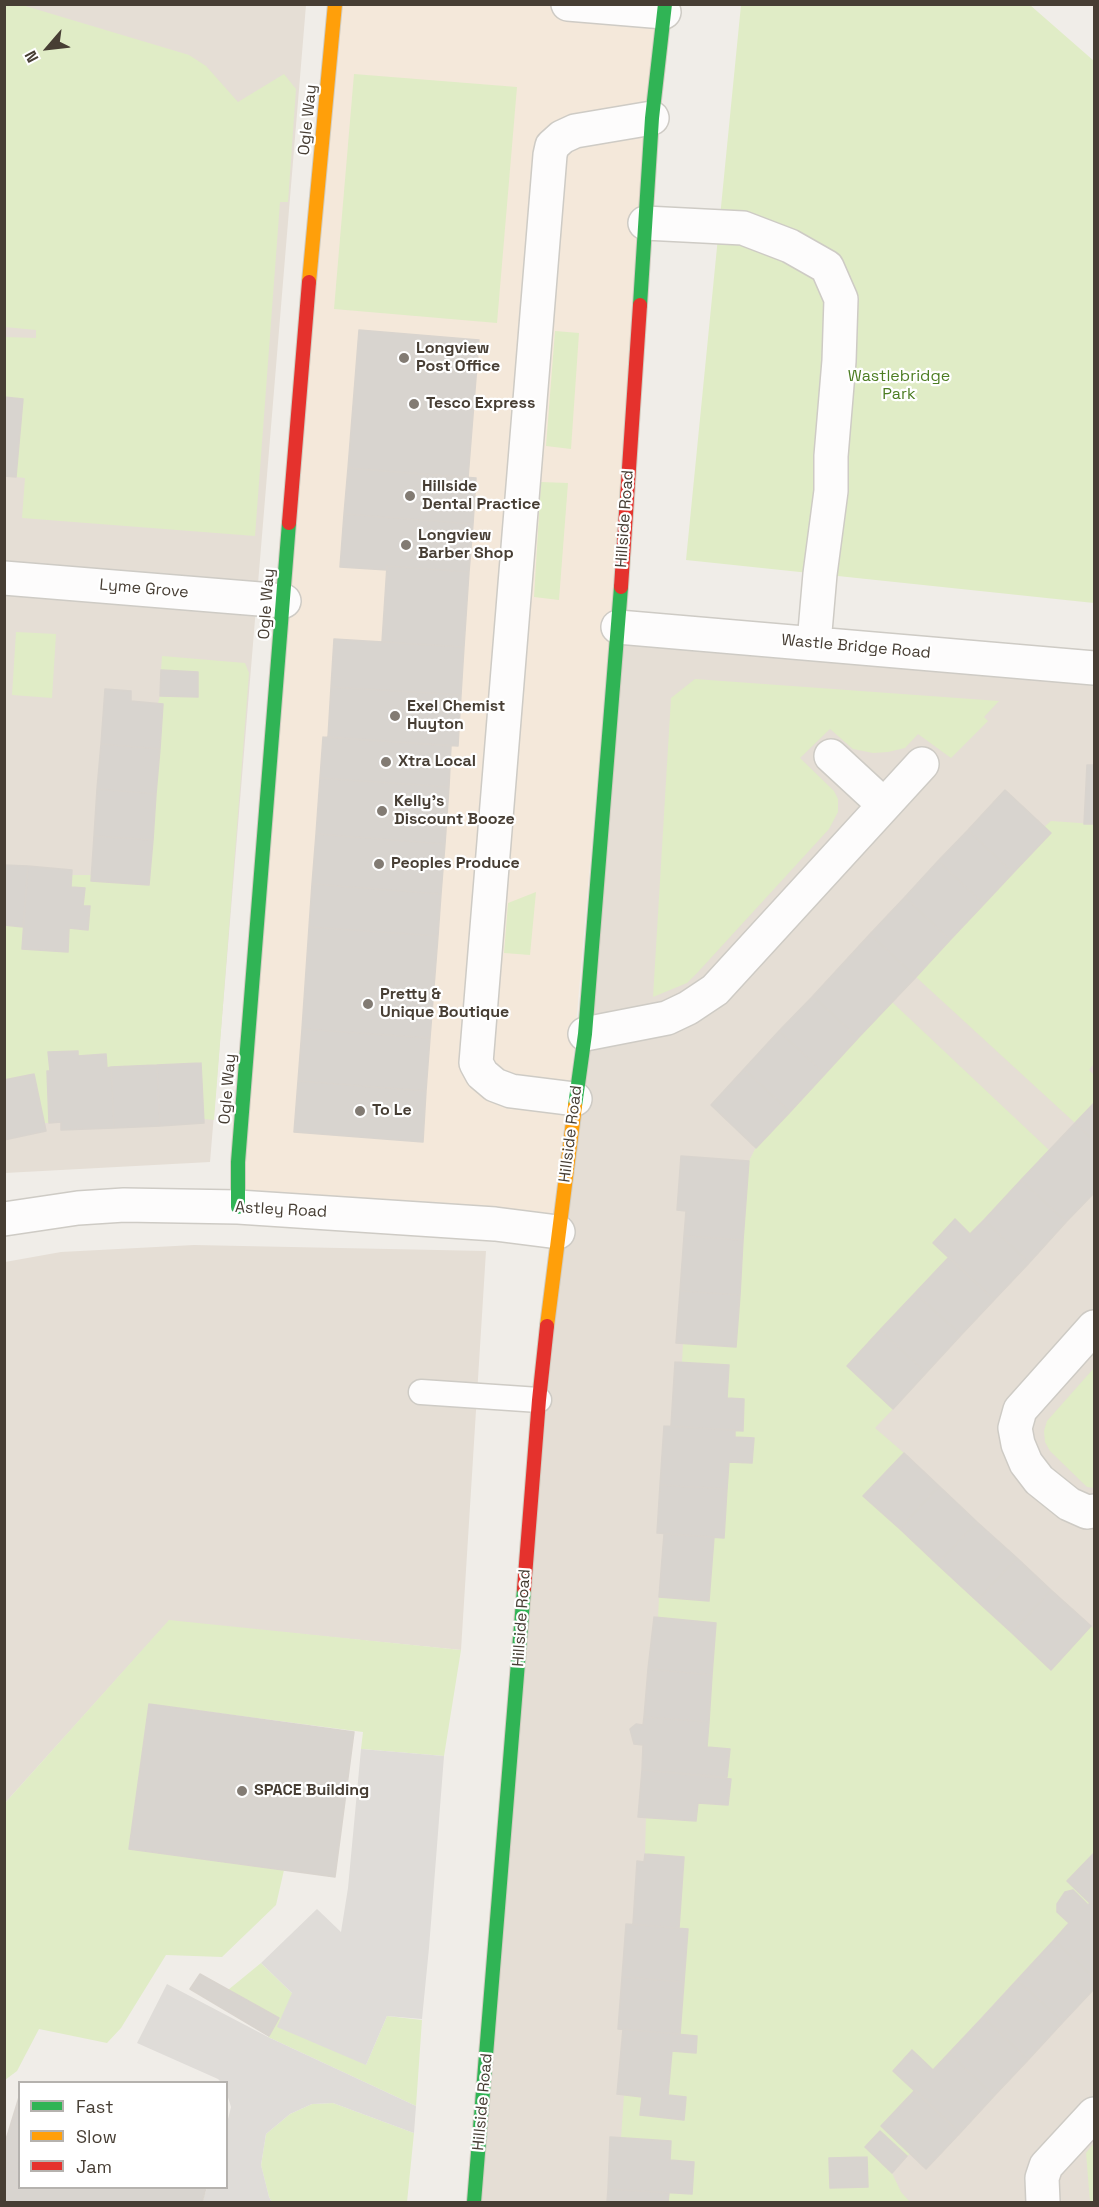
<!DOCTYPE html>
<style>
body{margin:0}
#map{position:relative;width:1099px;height:2207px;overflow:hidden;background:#f0ede8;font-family:"Space Grotesk",sans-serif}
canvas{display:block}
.frame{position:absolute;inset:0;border:6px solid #473e34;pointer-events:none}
.legend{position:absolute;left:18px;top:2081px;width:210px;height:108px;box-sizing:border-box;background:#fff;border:2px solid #b5b2ae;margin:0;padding:8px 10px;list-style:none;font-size:18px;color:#473e34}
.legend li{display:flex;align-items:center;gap:12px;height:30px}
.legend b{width:30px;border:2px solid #b5b2ae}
.north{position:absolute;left:18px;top:18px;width:60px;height:60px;-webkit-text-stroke:4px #fff;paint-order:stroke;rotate:242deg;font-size:16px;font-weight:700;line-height:24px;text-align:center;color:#473e34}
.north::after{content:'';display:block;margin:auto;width:21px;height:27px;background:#473e34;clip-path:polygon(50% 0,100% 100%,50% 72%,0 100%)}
</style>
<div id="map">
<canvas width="1099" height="2207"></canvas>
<div class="frame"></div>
<ul class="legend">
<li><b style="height:8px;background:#30b455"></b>Fast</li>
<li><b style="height:8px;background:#ff9f0a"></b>Slow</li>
<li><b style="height:8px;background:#e5322d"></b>Jam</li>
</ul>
<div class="north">N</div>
</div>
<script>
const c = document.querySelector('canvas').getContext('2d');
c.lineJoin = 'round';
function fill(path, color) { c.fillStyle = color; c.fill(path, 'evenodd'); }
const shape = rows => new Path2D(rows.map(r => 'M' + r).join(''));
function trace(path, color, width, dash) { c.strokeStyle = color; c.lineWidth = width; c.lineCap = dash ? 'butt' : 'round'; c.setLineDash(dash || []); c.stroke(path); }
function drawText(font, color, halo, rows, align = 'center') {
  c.font = font + ' "Space Grotesk",sans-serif'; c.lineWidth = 4.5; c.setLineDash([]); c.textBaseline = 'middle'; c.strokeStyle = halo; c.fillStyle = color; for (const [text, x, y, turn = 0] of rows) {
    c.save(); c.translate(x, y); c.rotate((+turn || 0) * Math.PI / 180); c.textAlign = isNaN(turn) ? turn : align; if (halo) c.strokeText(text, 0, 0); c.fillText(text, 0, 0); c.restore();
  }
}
const residential = shape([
 [5,5,306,5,210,1162,5,1173],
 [618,627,1094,668,1094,2202,474,2202],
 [194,1245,486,1251,461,1650,169,1621,5,1803,5,1262,61,1252]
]);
const commercial = shape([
 [568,4,664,12,558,1232,238,1207,334,5]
]);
const green = shape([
 [4,5,22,5,189,55,206,66,238,102,284,74,296,89,288,202,280,202,255,536,22,518,25,478,16,477,23,399,5,397,5,337,36,338,36,330,5,327],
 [741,5,1030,5,1094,61,1094,603,686,560],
 [354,74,517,87,497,323,334,309],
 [555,331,579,333,571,449,546,446],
 [541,482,568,483,559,600,534,597],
 [16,632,56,634,52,698,12,695],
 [162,656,245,663,249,673,214,1120,204,1119,201,1063,107,1068,106,1054,78,1056,77,1051,48,1053,50,1071,47,1072,49,1123,44,1123,34,1074,5,1080,4,925,23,927,22,949,68,952,69,928,88,930,89,906,83,906,71,887,72,875,91,875,91,881,149,885,163,704,158,703,160,696,198,697,198,672,161,670],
 [695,679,999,701,984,717,988,721,951,758,918,734,905,748,888,752,873,753,853,749,830,729,800,758,834,791,838,799,838,812,829,829,698,972,687,983,653,997,671,698],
 [1051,821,1094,824,1094,1064,1089,1070,1094,1075,1094,1103,1075,1123,916,977,984,904,1044,827],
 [536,892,530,955,504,953,508,903],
 [892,1002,1049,1150,970,1234,955,1219,933,1242,949,1257,847,1366,893,1409,875,1428,904,1453,864,1496,1051,1669,1091,1626,1094,1629,1094,1853,1067,1881,1090,1903,1088,1905,1073,1890,1065,1892,1057,1904,1057,1912,1069,1923,933,2070,912,2050,894,2070,915,2090,881,2126,910,2154,907,2156,880,2131,865,2147,892,2173,901,2192,910,2202,668,2202,669,2193,692,2193,694,2162,670,2160,670,2141,621,2138,624,2095,642,2097,640,2115,684,2119,686,2097,668,2095,672,2051,696,2053,697,2036,680,2034,688,1929,679,1928,684,1858,645,1854,646,1818,696,1821,698,1803,728,1805,731,1780,702,1778,702,1775,727,1776,729,1749,707,1747,716,1623,658,1618,659,1597,709,1600,714,1537,724,1537,729,1462,752,1463,754,1438,735,1437,727,1398,729,1365,682,1363,683,1343,736,1347,749,1161,756,1147],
 [1094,1368,1094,1488,1087,1487,1050,1451,1045,1442,1044,1431,1047,1421],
 [169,1620,461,1650,444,1756,361,1749,363,1732,149,1704,129,1849,284,1870,276,1905,222,1957,166,1955,121,2028,107,2043,39,2029,17,2071,5,2080,5,1803],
 [261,1963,366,2065,387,2016,422,2020,416,2106,268,2037,278,2018,228,1990],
 [333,2103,414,2133,407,2202,272,2202,269,2197,261,2165,266,2134,290,2114,312,2104],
 [1094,2143,1094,2202,1090,2202,1086,2153]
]);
const parking = shape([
 [361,1749,444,1756,429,1948,422,2019,387,2016,366,2065,277,2027,292,1993,261,1963,317,1909,341,1932,348,1888],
 [167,1984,268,2037,416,2106,414,2133,333,2103,312,2104,290,2114,266,2134,261,2165,269,2197,272,2202,202,2202,207,2188,226,2188,227,2123,231,2107,227,2094,226,2082,221,2082,218,2079,137,2043]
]);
const building = shape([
 [359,330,479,340,468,478,348,468,359,330],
 [4,397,23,399,16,477,4,476,4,397],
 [348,468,476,478,473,524,344,514,348,468],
 [344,514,473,524,469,572,387,566,387,570,340,567,344,514],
 [387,566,469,572,464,647,382,642,387,566],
 [334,639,464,647,461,695,331,687,334,639],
 [161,670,198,672,198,697,160,696,161,670],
 [331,687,461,695,458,746,328,737,331,687],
 [105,689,131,691,131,701,163,704,160,749,101,744,105,689],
 [323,737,451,746,449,787,320,778,323,737],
 [101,744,160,749,156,794,97,789,101,744],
 [1087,765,1094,765,1094,824,1084,824,1087,765],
 [320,778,449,787,445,844,316,834,320,778],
 [97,789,156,794,153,840,94,836,97,789],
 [1005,790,1051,833,1013,873,968,830,1005,790],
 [968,830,1013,873,984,904,938,861,968,830],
 [316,834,445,844,441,894,312,884,316,834],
 [94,836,153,840,149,885,91,881,94,836],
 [938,861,984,904,950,940,905,897,938,861],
 [4,865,28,866,23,927,4,925,4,865],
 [28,866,72,870,71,887,85,888,83,906,90,906,88,930,69,928,68,952,22,949,28,866],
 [312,884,441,894,438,936,309,927,312,884],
 [905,897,950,940,916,977,870,934,905,897],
 [309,927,438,936,430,1038,302,1029,309,927],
 [870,934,916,977,858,1038,813,996,870,934],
 [813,996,858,1038,825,1074,779,1031,813,996],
 [302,1029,430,1038,426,1091,298,1081,302,1029],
 [779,1031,825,1074,790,1112,744,1069,779,1031],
 [78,1051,78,1056,106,1054,107,1068,111,1067,114,1128,61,1130,61,1122,49,1123,47,1071,50,1071,48,1052,78,1051],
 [201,1063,204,1123,160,1126,157,1065,201,1063],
 [157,1065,160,1126,114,1128,111,1067,157,1065],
 [744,1069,790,1112,756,1148,711,1105,744,1069],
 [34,1074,46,1131,4,1140,4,1080,34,1074],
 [298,1081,426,1091,423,1142,294,1132,298,1081],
 [1094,1103,1094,1141,1075,1123,1094,1103],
 [1075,1123,1094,1141,1094,1193,1066,1222,1021,1180,1075,1123],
 [681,1156,749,1161,743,1240,684,1236,686,1211,677,1210,681,1156],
 [1021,1180,1066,1222,1029,1263,984,1220,1021,1180],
 [955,1219,970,1234,984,1220,1029,1263,994,1300,933,1243,955,1219],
 [684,1236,743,1240,740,1295,680,1291,684,1236],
 [949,1257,994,1300,961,1335,915,1293,949,1257],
 [680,1291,740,1295,736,1347,676,1343,680,1291],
 [915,1293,961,1335,926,1373,880,1330,915,1293],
 [880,1330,926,1373,893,1409,847,1366,880,1330],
 [675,1362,729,1365,727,1398,744,1399,743,1431,671,1426,675,1362],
 [664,1426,735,1430,735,1437,754,1438,752,1463,729,1462,727,1489,660,1485,664,1426],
 [904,1453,939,1486,900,1529,863,1496,904,1453],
 [660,1485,727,1489,724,1538,657,1533,660,1485],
 [939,1486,977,1522,937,1564,900,1529,939,1486],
 [977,1522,1017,1558,977,1601,937,1564,977,1522],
 [664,1534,714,1537,709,1601,659,1597,664,1534],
 [1017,1558,1051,1590,1012,1633,977,1601,1017,1558],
 [1051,1590,1091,1626,1051,1670,1012,1633,1051,1590],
 [654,1617,716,1623,712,1675,648,1669,654,1617],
 [648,1669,712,1675,709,1722,644,1717,648,1669],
 [149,1704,354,1732,335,1877,129,1849,149,1704],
 [644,1717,709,1722,707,1747,730,1749,727,1777,642,1770,643,1745,634,1744,630,1729,636,1724,643,1725,644,1717],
 [642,1770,731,1779,728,1805,698,1803,696,1821,638,1817,642,1770],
 [1094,1853,1094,1907,1067,1881,1094,1853],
 [645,1854,684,1857,679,1928,633,1924,637,1861,644,1862,645,1854],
 [1073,1890,1088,1905,1090,1903,1094,1907,1094,1978,1054,1940,1069,1923,1057,1912,1057,1904,1065,1892,1073,1890],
 [626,1924,688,1929,684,1982,622,1977,626,1924],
 [1054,1940,1094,1978,1094,1989,1063,2022,1017,1980,1054,1940],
 [200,1974,279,2018,269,2036,190,1989,200,1974],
 [622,1977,684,1982,680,2034,618,2029,622,1977],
 [1017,1980,1063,2022,1028,2060,983,2017,1017,1980],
 [983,2017,1028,2060,994,2096,949,2053,983,2017],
 [623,2029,697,2036,696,2053,672,2051,668,2095,686,2097,684,2120,640,2115,642,2097,617,2094,623,2029],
 [912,2050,933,2070,949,2053,994,2096,960,2133,893,2071,912,2050],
 [915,2090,960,2133,926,2169,881,2126,915,2090],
 [20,2094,20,2188,206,2188,202,2202,4,2202,4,2146,20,2094],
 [880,2131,907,2156,892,2173,865,2147,880,2131],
 [610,2137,671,2141,670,2160,694,2162,692,2194,608,2189,610,2137],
 [867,2157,868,2187,830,2188,829,2158,867,2157],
 [608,2189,669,2193,668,2202,607,2202,608,2189]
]);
const lane = shape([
 [421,1392,539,1400]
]);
const street = shape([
 [568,4,664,12],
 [645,223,743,228,790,246,827,267,841,299,839,361,831,456,831,491,820,574,814,643],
 [4,578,284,601],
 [618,627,1094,668],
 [831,756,884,805],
 [585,1034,667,1018,688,1008,715,990,922,764],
 [575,1099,511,1091,495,1085,482,1074,476,1063,550,155,552,146,562,137,575,131,652,118],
 [4,1219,78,1208,124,1205,238,1207,495,1224,558,1232],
 [1094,1327,1020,1410,1015,1428,1018,1444,1026,1463,1039,1480,1069,1504,1087,1512,1094,1511],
 [1043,2202,1042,2178,1046,2166,1094,2114]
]);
const fast = shape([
 [640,305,652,118,665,4],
 [575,1106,585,1034,621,587],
 [238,1207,238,1162,289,523],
 [474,2202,524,1589]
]);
const slow = shape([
 [309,282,335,4],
 [547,1326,575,1106]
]);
const jam = shape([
 [289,523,309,282],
 [621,587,640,305],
 [524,1589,539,1400,547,1326]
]);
const markers = [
 [404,358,6,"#827b73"],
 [414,404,6,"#827b73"],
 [410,496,6,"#827b73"],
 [406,545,6,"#827b73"],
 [395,716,6,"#827b73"],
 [386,762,6,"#827b73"],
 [382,811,6,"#827b73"],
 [379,864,6,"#827b73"],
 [368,1004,6,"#827b73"],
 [360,1111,6,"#827b73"],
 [242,1791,6,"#827b73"]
];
const streetNames = [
 ["Ogle Way",308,120,-84],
 ["Hillside Road",625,519,-86],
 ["Lyme Grove",144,589,5],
 ["Ogle Way",267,604,-86],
 ["Wastle Bridge Road",856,647,5],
 ["Ogle Way",228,1089,-85],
 ["Hillside Road",571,1134,-83],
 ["Astley Road",281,1210,3],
 ["Hillside Road",522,1618,-86],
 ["Hillside Road",483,2102,-85]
];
const poiNames = [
 ["Longview",416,349],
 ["Post Office",416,367],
 ["Tesco Express",426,404],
 ["Hillside",422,487],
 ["Dental Practice",422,505],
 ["Longview",418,536],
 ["Barber Shop",418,554],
 ["Exel Chemist",407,707],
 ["Huyton",407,725],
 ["Xtra Local",398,762],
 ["Kelly's",394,802],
 ["Discount Booze",394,820],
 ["Peoples Produce",391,864],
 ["Pretty &",380,995],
 ["Unique Boutique",380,1013],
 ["To Le",372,1111],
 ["SPACE Building",254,1791]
];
const parkNames = [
 ["Wastlebridge",899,377],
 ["Park",899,395]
];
fill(residential, '#e5ded5');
fill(commercial, '#f4e8da');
fill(green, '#e0ecc6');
fill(parking, '#dfdcd8');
fill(building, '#d8d4cf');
trace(building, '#d9d4ce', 1.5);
trace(lane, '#cecbc5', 27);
trace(street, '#cecbc5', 36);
trace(fast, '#d1ccc0', 16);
trace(slow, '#d1ccc0', 16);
trace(jam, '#d1ccc0', 16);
trace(lane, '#fdfcfc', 24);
trace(street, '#fdfcfc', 33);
trace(fast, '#30b455', 14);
trace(slow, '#ff9f0a', 14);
trace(jam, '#e5322d', 14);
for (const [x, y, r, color] of markers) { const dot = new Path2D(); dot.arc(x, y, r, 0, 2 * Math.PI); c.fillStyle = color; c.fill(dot); trace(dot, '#fff', 2); }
drawText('16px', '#473e34', '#fff', streetNames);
drawText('bold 16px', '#473e34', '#fff', poiNames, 'left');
drawText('16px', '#4c7d22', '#fff', parkNames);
</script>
